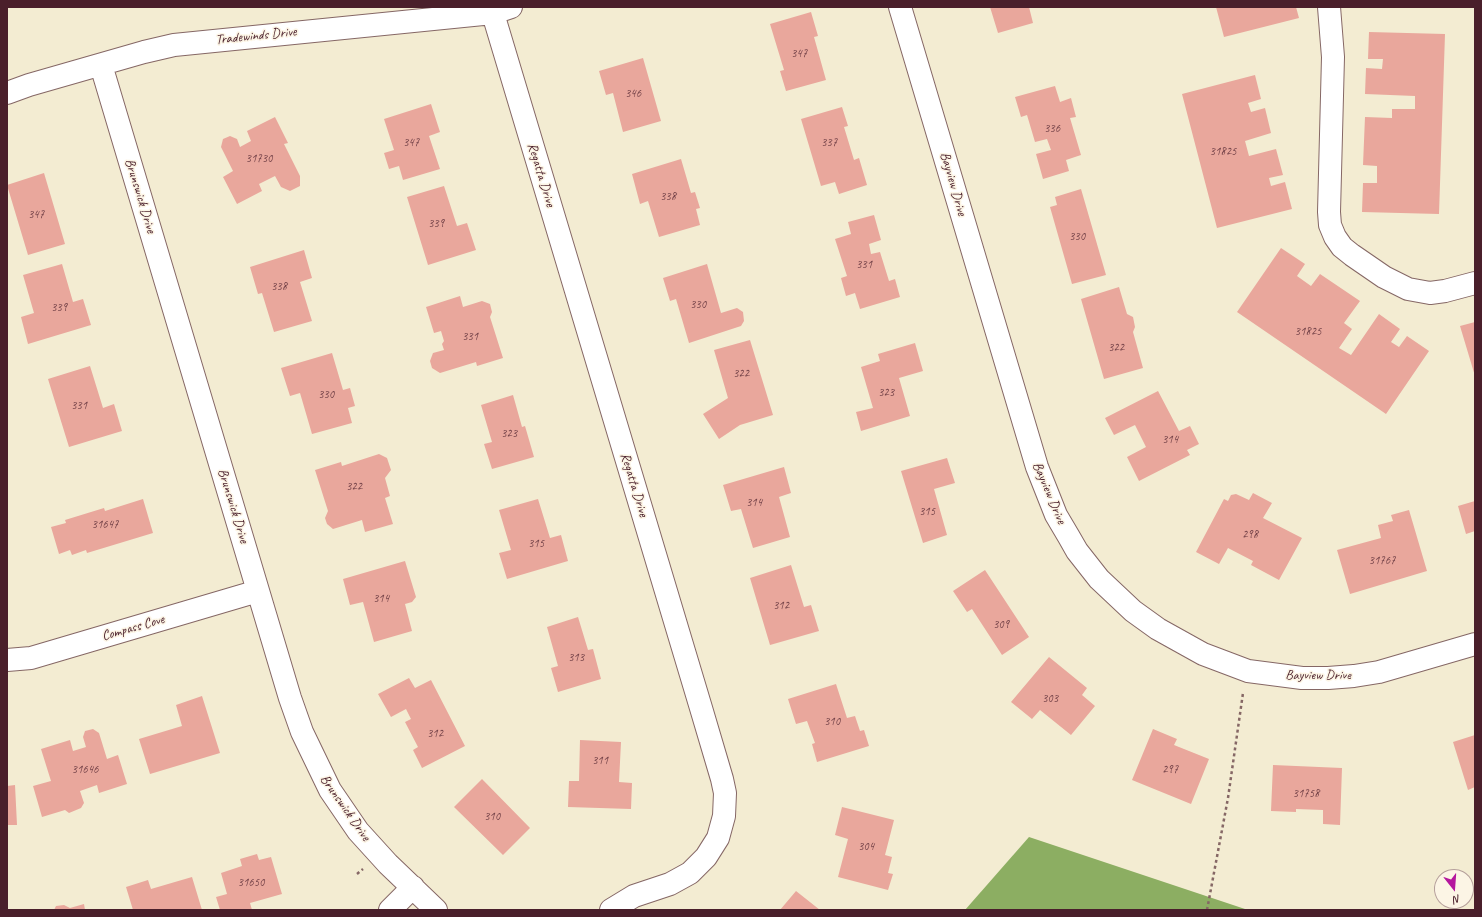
<!DOCTYPE html>
<style>
body{margin:0}
#map{position:relative;width:1482px;height:917px;overflow:hidden;background:#f3ecd2;font-family:Caveat,sans-serif}
canvas{display:block}
.frame{position:absolute;inset:0;border:8px solid #4a1f2b;pointer-events:none}
.north{position:absolute;left:1434px;top:869px;width:40px;height:40px;box-sizing:border-box;background:#fcf5e5;border:1px solid #b59f9b;border-radius:50%;rotate:163deg;font-size:11px;font-weight:700;line-height:16px;text-align:center;color:#4a1f2b}
.north::after{content:'';display:block;margin:auto;width:14px;height:18px;background:#b5179e;clip-path:polygon(50% 0,100% 100%,50% 72%,0 100%)}
</style>
<div id="map">
<canvas width="1482" height="917"></canvas>
<div class="frame"></div>
<div class="north">N</div>
</div>
<script>
const c = document.querySelector('canvas').getContext('2d');
c.lineJoin = 'round';
function fill(path, color) { c.fillStyle = color; c.fill(path, 'evenodd'); }
const shape = rows => new Path2D(rows.map(r => 'M' + r).join(''));
function trace(path, color, width, dash) { c.strokeStyle = color; c.lineWidth = width; c.lineCap = dash ? 'butt' : 'round'; c.setLineDash(dash || []); c.stroke(path); }
function drawText(font, color, halo, rows, align = 'center') {
  c.font = font + ' Caveat,sans-serif'; c.lineWidth = 3; c.setLineDash([]); c.textBaseline = 'middle'; c.strokeStyle = halo; c.fillStyle = color; for (const [text, x, y, turn = 0] of rows) {
    c.save(); c.translate(x, y); c.rotate((+turn || 0) * Math.PI / 180); c.textAlign = isNaN(turn) ? turn : align; if (halo) c.strokeText(text, 0, 0); c.fillText(text, 0, 0); c.restore();
  }
}
const forest = shape([
 [1029,837,1248,910,965,910]
]);
const building = shape([
 [990,7,1029,7,1033,23,998,33],
 [1216,7,1296,7,1299,18,1224,37],
 [811,12,818,36,814,37,826,80,786,91,780,71,784,70,770,24],
 [1369,32,1445,34,1439,214,1362,212,1363,183,1377,183,1377,166,1363,165,1365,117,1392,118,1392,109,1415,109,1415,96,1365,94,1366,68,1382,69,1383,59,1368,59],
 [643,58,661,121,623,132,613,93,606,95,599,71],
 [1255,75,1261,99,1248,103,1251,112,1265,108,1271,133,1245,141,1249,156,1276,149,1283,175,1269,178,1271,186,1285,182,1292,209,1217,228,1182,94],
 [1055,86,1060,102,1071,98,1076,117,1070,118,1081,155,1066,160,1069,171,1043,179,1036,154,1051,150,1047,139,1035,142,1027,115,1021,117,1015,97],
 [431,104,440,132,429,136,440,169,403,180,399,166,389,169,384,153,394,150,384,119],
 [842,107,848,126,844,127,854,160,859,158,867,185,839,194,835,182,821,186,801,119],
 [275,117,288,143,284,144,300,176,300,186,290,191,281,187,275,176,259,184,262,191,237,204,223,177,233,171,221,147,223,139,230,136,237,139,240,147,251,141,247,131],
 [681,159,691,193,695,192,700,208,696,209,700,225,659,237,648,201,640,204,632,174],
 [44,173,65,244,28,255,7,185],
 [444,186,457,226,467,223,476,250,428,265,407,197],
 [1081,189,1106,275,1072,284,1050,207,1057,205,1055,197],
 [874,215,881,240,869,244,871,254,880,252,889,281,895,279,900,297,860,309,855,293,846,296,841,278,847,276,835,239,851,234,848,222],
 [1281,248,1305,264,1297,276,1311,286,1320,274,1360,301,1344,323,1352,329,1339,348,1351,355,1379,314,1400,329,1391,342,1399,347,1407,336,1429,351,1386,414,1237,312],
 [304,250,312,278,300,282,312,321,274,332,262,293,258,294,250,267],
 [62,264,73,302,83,299,91,325,28,344,21,317,34,313,23,275],
 [707,264,721,313,737,308,743,312,744,321,741,326,689,343,676,299,670,301,663,278],
 [1119,287,1127,314,1133,317,1135,327,1133,332,1143,368,1104,379,1081,299],
 [460,296,463,307,482,301,490,304,492,312,490,317,503,358,477,366,476,362,440,373,432,368,430,361,433,353,444,350,442,344,444,341,441,331,434,333,426,307],
 [1475,322,1475,376,1460,326],
 [750,340,773,415,740,425,719,439,703,414,728,398,714,350],
 [915,343,923,371,899,378,910,416,861,431,856,412,873,408,861,367,880,361,878,354],
 [332,353,343,390,350,388,355,406,348,408,352,423,312,434,300,393,290,396,281,368],
 [90,366,103,408,114,404,122,431,69,447,48,379],
 [1158,391,1179,431,1190,426,1199,444,1187,450,1190,455,1139,481,1127,457,1146,447,1135,425,1114,435,1105,418],
 [513,395,522,427,525,426,534,457,492,469,484,444,492,442,481,405],
 [379,454,387,458,391,470,385,478,390,496,385,498,393,524,365,532,362,520,333,529,327,524,325,518,328,511,315,470,341,462,342,466],
 [947,458,955,483,934,489,947,535,923,543,901,471],
 [784,467,791,493,779,497,790,537,753,548,741,509,731,511,723,485],
 [1253,493,1272,503,1263,518,1302,538,1279,580,1251,565,1253,561,1228,548,1219,564,1196,552,1224,499,1228,501,1231,495,1236,494,1249,500],
 [143,499,153,533,87,553,86,550,72,555,70,550,59,554,51,527,66,523,65,520,104,508,105,511],
 [538,499,550,538,561,535,568,561,507,579,499,553,511,550,499,510],
 [1475,501,1475,531,1466,534,1458,506],
 [1409,510,1427,571,1350,594,1337,550,1381,538,1378,525,1393,521,1391,515],
 [405,561,416,597,412,602,405,604,412,631,374,642,363,602,350,605,343,579],
 [791,565,804,607,811,605,819,631,770,645,750,578],
 [985,570,1029,637,1002,655,972,609,967,612,953,591],
 [578,617,588,650,593,649,601,679,558,692,551,668,558,666,547,627],
 [1049,657,1087,688,1082,695,1095,706,1071,735,1040,710,1032,719,1011,702],
 [409,678,415,688,431,680,465,746,422,768,413,750,418,747,405,722,411,719,406,709,391,717,378,694],
 [836,684,847,718,855,716,860,731,864,730,869,746,817,762,812,744,815,743,807,721,796,724,788,699],
 [202,696,220,753,150,774,139,739,182,726,176,705],
 [93,729,99,733,107,759,118,755,127,784,99,793,97,785,80,791,84,803,81,808,69,813,65,810,42,817,33,786,51,781,41,749,70,740,73,751,86,747,83,737,85,731],
 [1153,729,1177,739,1174,745,1209,759,1191,804,1132,780],
 [1475,735,1475,787,1468,790,1453,742],
 [580,740,621,742,619,782,632,783,631,809,568,807,569,781,579,781],
 [1273,765,1342,768,1340,825,1323,824,1323,810,1296,809,1296,812,1271,811],
 [482,779,530,828,503,855,454,807],
 [15,785,17,825,7,825,7,786],
 [842,807,894,820,885,855,892,857,888,873,893,874,888,890,838,877,848,839,835,835],
 [257,854,259,860,271,857,282,894,250,903,252,910,220,910,216,897,227,894,221,873,242,866,240,859],
 [192,877,202,910,133,910,126,887,148,880,151,889],
 [796,891,820,910,780,910],
 [84,904,85,910,54,910,56,906,64,905,70,908]
]);
const path = shape([
 [357,874,363,869],
 [1207,910,1228,798,1243,693]
]);
const minor = shape([
 [491,7,701,708,722,779,725,793,724,816,718,838,706,857,690,873,670,884,634,896,611,910],
 [900,7,1037,467,1056,515,1069,537,1077,551,1099,579,1133,611,1158,629,1203,654,1248,671,1302,678,1328,678,1354,676,1379,672,1475,644],
 [1329,7,1333,57,1329,212,1330,225,1335,237,1342,247,1352,255,1384,277,1408,289,1430,293,1445,291,1475,283],
 [101,65,290,698,302,732,330,790,358,831,388,864,436,910],
 [7,93,29,85,144,52,174,45,493,13,511,7],
 [7,660,31,658,258,591],
 [390,910,413,887]
]);
const numberNames = [
 ["347",799,54],
 ["346",633,94],
 ["336",1052,129],
 ["347",411,143],
 ["337",829,143],
 ["31825",1223,152],
 ["31730",259,159],
 ["338",668,197],
 ["347",36,215],
 ["339",436,224],
 ["330",1077,237],
 ["331",864,265],
 ["338",279,287],
 ["330",698,305],
 ["339",59,308],
 ["31825",1308,332],
 ["331",470,337],
 ["322",1116,348],
 ["322",741,374],
 ["323",886,393],
 ["330",326,395],
 ["331",79,406],
 ["323",509,434],
 ["314",1170,440],
 ["322",354,487],
 ["314",754,503],
 ["315",927,512],
 ["31647",105,525],
 ["298",1250,535],
 ["315",536,544],
 ["31767",1382,561],
 ["314",381,599],
 ["312",781,606],
 ["309",1001,625],
 ["313",576,658],
 ["303",1050,699],
 ["310",832,722],
 ["312",435,734],
 ["311",600,761],
 ["31646",85,770],
 ["297",1170,770],
 ["31758",1306,794],
 ["310",492,817],
 ["304",866,847],
 ["31650",251,883]
];
const streetNames = [
 ["Tradewinds Drive",256,36,-6],
 ["Regatta Drive",541,175,73],
 ["Bayview Drive",953,184,74],
 ["Brunswick Drive",140,196,73],
 ["Regatta Drive",634,485,73],
 ["Bayview Drive",1049,493,67],
 ["Brunswick Drive",233,506,73],
 ["Compass Cove",133,628,-16],
 ["Bayview Drive",1318,675],
 ["Brunswick Drive",345,808,55]
];
fill(forest, '#8cae62');
fill(building, '#e9a79c');
trace(minor, '#856765', 24);
trace(path, '#856765', 2.5, [3, 3]);
trace(minor, '#fff', 22);
drawText('12px', '#724147', null, numberNames);
drawText('14px', '#4a1f2b', '#fcf5e5', streetNames);
</script>
